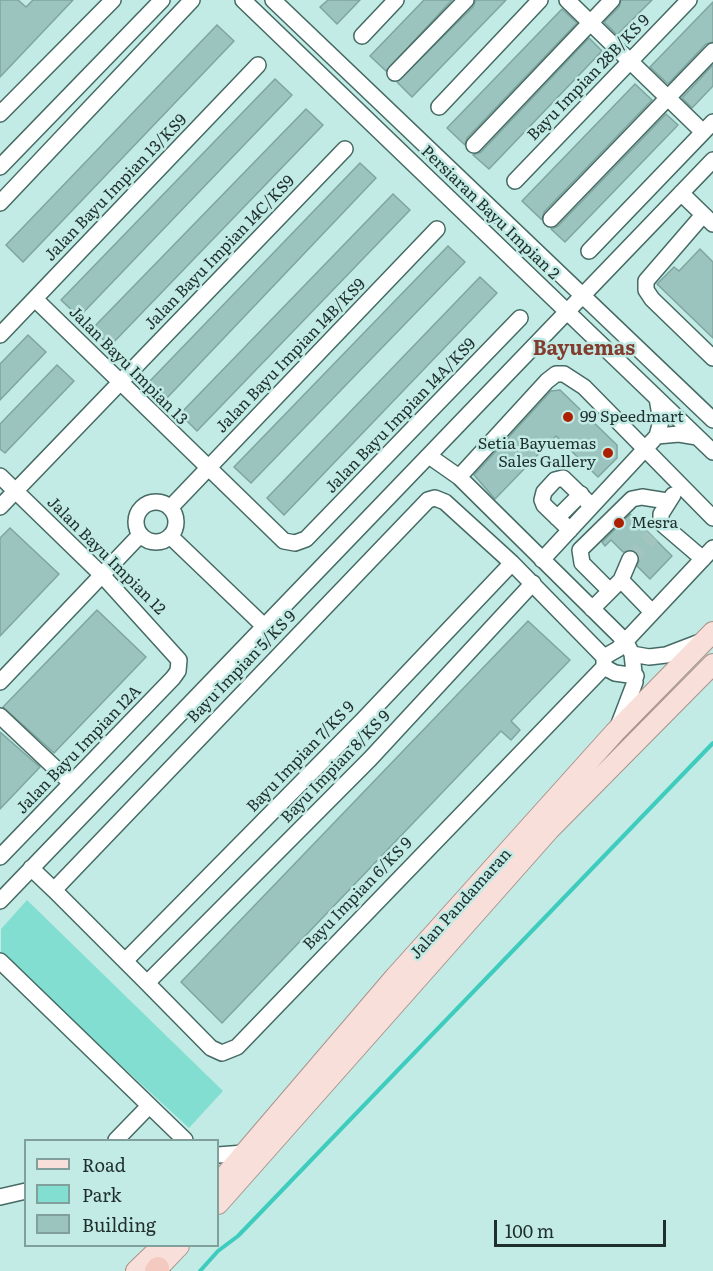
<!DOCTYPE html>
<style>
body{margin:0}
#map{position:relative;width:713px;height:1271px;overflow:hidden;background:#c3ebe5;font-family:Literata,serif}
canvas{display:block}
.legend{position:absolute;left:24px;top:1139px;width:195px;height:108px;box-sizing:border-box;background:#c3ebe5;border:2px solid #81a09b;margin:0;padding:8px 10px;list-style:none;font-size:18px;color:#1f2f2d}
.legend li{display:flex;align-items:center;gap:12px;height:30px}
.legend b{width:30px;border:2px solid #81a09b}
.scale{position:absolute;left:494px;top:1220px;width:172px;height:27px;box-sizing:border-box;border:3px solid #1f2f2d;border-top:0;padding-left:8px;font-size:18px;line-height:21px;white-space:nowrap;color:#1f2f2d;-webkit-text-stroke:4px #c3ebe5;paint-order:stroke}
</style>
<div id="map">
<canvas width="713" height="1271"></canvas>
<ul class="legend">
<li><b style="height:8px;background:#f8dfd9"></b>Road</li>
<li><b style="height:16px;background:#83ded2"></b>Park</li>
<li><b style="height:16px;background:#9cc4be"></b>Building</li>
</ul>
<div class="scale">100 m</div>
</div>
<script>
const c = document.querySelector('canvas').getContext('2d');
c.lineJoin = 'round';
function fill(path, color) { c.fillStyle = color; c.fill(path, 'evenodd'); }
const shape = rows => new Path2D(rows.map(r => 'M' + r).join(''));
function trace(path, color, width, dash) { c.strokeStyle = color; c.lineWidth = width; c.lineCap = dash ? 'butt' : 'round'; c.setLineDash(dash || []); c.stroke(path); }
function drawText(font, color, halo, rows, align = 'center') {
  c.font = font + ' Literata,serif'; c.lineWidth = 5; c.setLineDash([]); c.textBaseline = 'middle'; c.strokeStyle = halo; c.fillStyle = color; for (const [text, x, y, turn = 0] of rows) {
    c.save(); c.translate(x, y); c.rotate((+turn || 0) * Math.PI / 180); c.textAlign = isNaN(turn) ? turn : align; if (halo) c.strokeText(text, 0, 0); c.fillText(text, 0, 0); c.restore();
  }
}
const green = shape([
 [27,900,223,1091,189,1128,1,955,1,929]
]);
const stream = shape([
 [200,1271,218,1251,238,1236,713,743]
]);
const building = shape([
 [0,0,18,0,26,7,33,0,73,0,0,77,0,0],
 [328,0,360,0,337,24,320,7,328,0],
 [424,0,452,0,386,71,370,56,424,0],
 [476,0,506,0,412,97,397,82,473,7,476,0],
 [621,0,652,0,617,35,604,22,619,7,621,0],
 [713,2,713,42,706,44,668,84,650,67,713,2],
 [562,9,577,23,467,138,465,145,447,128,562,9],
 [217,25,234,41,23,262,6,245,217,25],
 [589,38,602,51,489,169,473,155,481,152,589,38],
 [713,65,713,86,692,108,682,98,713,65],
 [275,79,292,95,79,317,61,300,275,79],
 [635,84,652,100,544,212,542,220,522,201,635,84],
 [306,109,323,125,110,346,92,329,306,109],
 [666,114,678,125,565,242,551,229,558,226,666,114],
 [360,163,376,178,165,400,148,383,360,163],
 [393,194,410,210,197,431,180,414,393,194],
 [448,246,465,262,251,483,234,467,448,246],
 [700,249,713,262,713,338,657,284,674,267,679,271,700,249],
 [480,277,497,293,284,515,267,498,480,277],
 [28,335,46,352,0,400,0,364,28,335],
 [57,365,74,381,5,453,0,449,0,424,57,365],
 [560,390,617,445,617,458,598,477,556,436,495,499,474,475,551,391,560,390],
 [630,514,672,556,650,579,637,566,640,557,634,550,623,552,611,540,605,546,602,542,630,514],
 [10,528,59,574,0,636,0,538,10,528],
 [97,610,146,657,54,753,3,707,97,610],
 [528,621,570,660,511,721,520,730,511,740,501,731,222,1023,181,982,528,621],
 [0,732,40,767,0,809,0,732]
]);
const minorTunnel = shape([
 [630,559,652,536]
]);
const minor = shape([
 [243,0,713,452],
 [273,0,713,420],
 [567,0,703,132],
 [362,36,396,0],
 [395,73,466,0],
 [439,107,540,0],
 [0,114,113,0],
 [474,145,612,0],
 [0,167,162,0],
 [515,181,689,0],
 [681,193,713,224],
 [0,203,192,0],
 [703,215,646,281,646,290,652,299,713,358],
 [551,219,713,51],
 [589,251,713,122],
 [35,299,284,541,295,543,306,539,520,318],
 [0,335,258,65],
 [657,398,661,421,657,436,679,434,697,437],
 [429,456,459,477,626,642,632,654],
 [0,476,102,575,179,660,178,671,173,678,0,857],
 [459,477,547,381,556,374,564,374,584,387,713,518],
 [673,495,661,514,661,523,703,559],
 '136 522a20 20 0 1 1 40 0a20 20 0 1 1-40 0Z',
 [0,507,345,149],
 [170,508,437,229],
 [557,518,581,494],
 [570,530,544,505,542,500,544,492,555,480,563,478,592,506],
 [170,536,265,627],
 [542,560,657,436],
 [512,563,362,721,125,961,54,890,428,500,435,498,445,502,512,563,604,657,604,667],
 [621,580,652,612],
 [533,583,370,759,147,983,211,1048,222,1053,237,1047,604,667],
 [610,591,582,563,580,550,632,499,642,497,667,501],
 [592,609,621,580,630,559],
 [604,657,618,649,713,548],
 [604,667,615,673,636,676],
 [0,682,140,535],
 [0,716,71,783],
 [619,724,635,682,632,654,649,657,666,655,700,642],
 [31,868,54,890],
 [0,901,713,160],
 [0,961,185,1140],
 [125,961,147,983],
 [116,1140,149,1106],
 [218,1155,244,1153],
 [0,1197,26,1191]
]);
const major = shape([
 [218,1184,395,977,615,732,713,632],
 [218,1204,549,830,713,664],
 [156,1270,179,1246],
 [136,1271,162,1246]
]);
const highway = shape([
 [156,1271,158,1268]
]);
const markers = [
 [568,417,6,"#ac1f00"],
 [608,453,6,"#ac1f00"],
 [619,523,6,"#ac1f00"]
];
const streetNames = [
 ["Bayu Impian 28B/KS 9",589,78,-46],
 ["Jalan Bayu Impian 13/KS9",116,188,-46],
 ["Persiaran Bayu Impian 2",490,213,44],
 ["Jalan Bayu Impian 14C/KS9",220,253,-46],
 ["Jalan Bayu Impian 14B/KS9",291,356,-46],
 ["Jalan Bayu Impian 13",128,366,45],
 ["Jalan Bayu Impian 14A/KS9",401,416,-46],
 ["Jalan Bayu Impian 12",106,556,45],
 ["Bayu Impian 5/KS 9",242,667,-46],
 ["Jalan Bayu Impian 12A",79,750,-46],
 ["Bayu Impian 7/KS 9",301,757,-46],
 ["Bayu Impian 8/KS 9",336,767,-46],
 ["Bayu Impian 6/KS 9",358,894,-46],
 ["Jalan Pandamaran",461,904,-48]
];
const poiNames = [
 ["99 Speedmart",580,417],
 ["Setia Bayuemas",596,444,"right"],
 ["Sales Gallery",596,462,"right"],
 ["Mesra",631,523]
];
const quarterNames = [
 ["Bayuemas",584,349]
];
fill(green, '#83ded2');
trace(stream, '#3dccbd', 4);
fill(building, '#9cc4be');
trace(building, '#7ea59f', 1.5);
trace(minorTunnel, '#a2c5c0', 15, [15, 8]);
trace(minor, '#456a64', 18);
trace(major, '#a9948d', 22);
trace(highway, '#a9948d', 26);
trace(minor, '#fff', 15);
trace(major, '#f8dfd9', 20);
trace(highway, '#f4cac0', 22);
for (const [x, y, r, color] of markers) { const dot = new Path2D(); dot.arc(x, y, r, 0, 2 * Math.PI); c.fillStyle = color; c.fill(dot); trace(dot, '#c3ebe5', 2); }
drawText('16px', '#1f2f2d', '#c3ebe5', streetNames);
drawText('16px', '#1f2f2d', '#c3ebe5', poiNames, 'left');
drawText('bold 20px', '#823c2e', '#c3ebe5', quarterNames);
</script>
